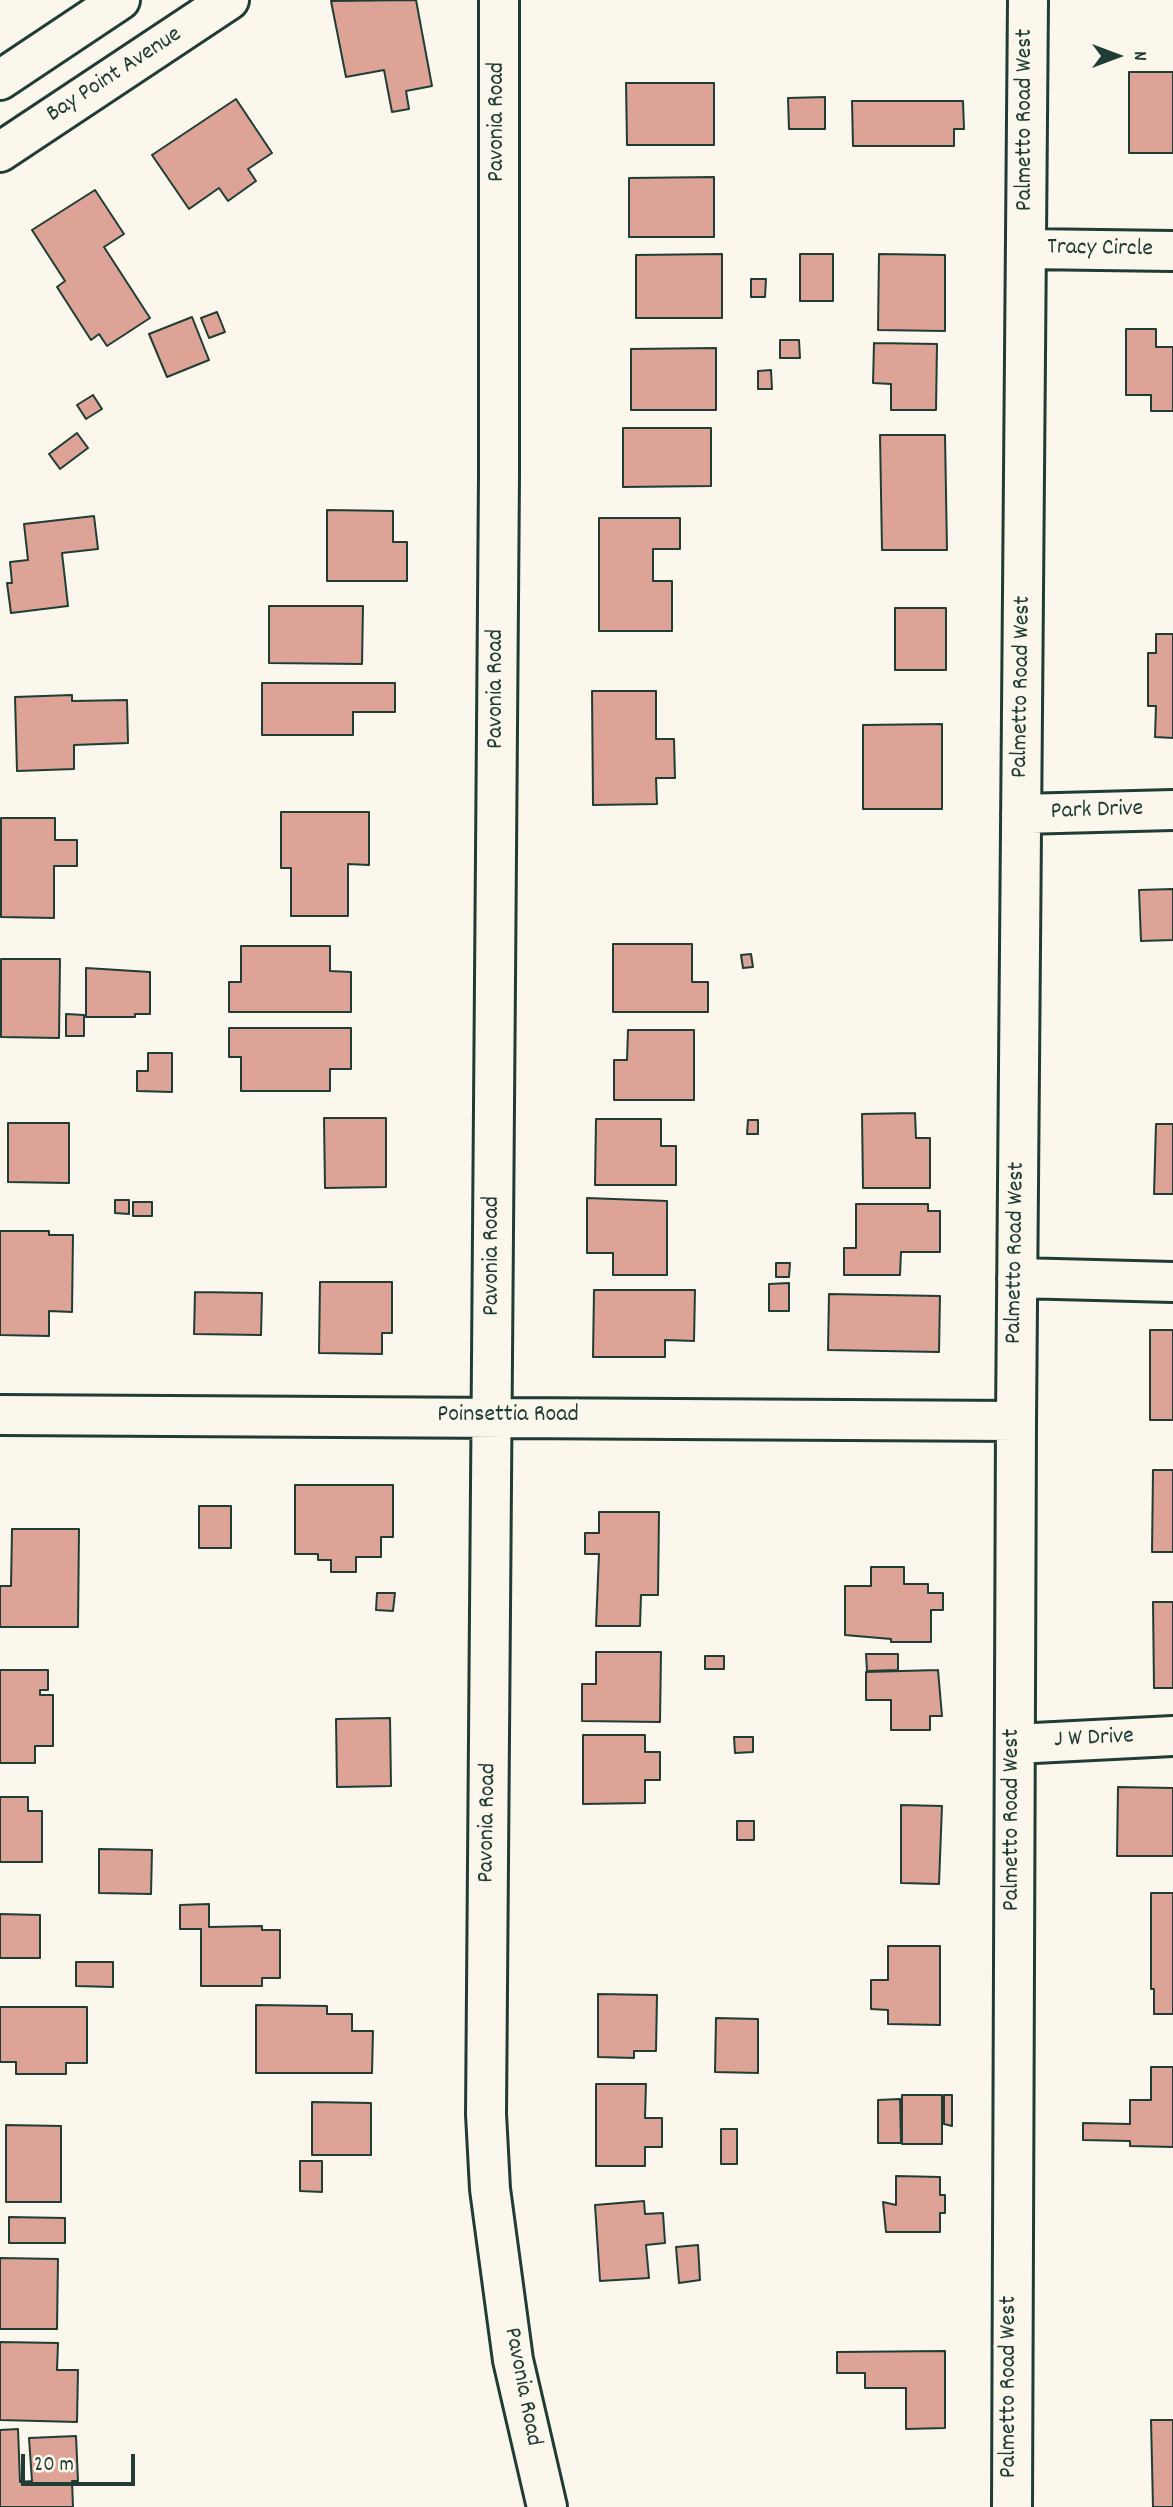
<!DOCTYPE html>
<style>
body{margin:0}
#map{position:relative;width:1173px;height:2507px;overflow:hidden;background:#fbf7ec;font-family:Dekko,sans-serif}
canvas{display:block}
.north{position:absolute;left:1082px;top:21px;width:70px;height:70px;-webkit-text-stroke:5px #fbf7ec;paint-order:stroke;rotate:90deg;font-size:19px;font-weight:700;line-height:28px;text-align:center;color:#1f3d34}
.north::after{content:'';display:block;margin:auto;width:24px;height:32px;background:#1f3d34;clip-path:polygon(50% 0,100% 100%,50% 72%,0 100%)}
.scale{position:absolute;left:21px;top:2454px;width:114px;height:32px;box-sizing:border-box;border:4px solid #1f3d34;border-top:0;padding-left:9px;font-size:21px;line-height:24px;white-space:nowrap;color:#1f3d34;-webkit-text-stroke:5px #fbf7ec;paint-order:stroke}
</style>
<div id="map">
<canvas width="1173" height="2507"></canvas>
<div class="north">N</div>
<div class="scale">20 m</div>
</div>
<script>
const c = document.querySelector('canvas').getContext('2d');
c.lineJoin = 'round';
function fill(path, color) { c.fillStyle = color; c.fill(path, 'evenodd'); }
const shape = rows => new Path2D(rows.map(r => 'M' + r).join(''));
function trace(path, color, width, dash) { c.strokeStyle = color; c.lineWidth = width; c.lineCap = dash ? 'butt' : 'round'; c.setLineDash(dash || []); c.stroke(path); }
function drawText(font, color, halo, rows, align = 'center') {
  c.font = font + ' Dekko,sans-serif'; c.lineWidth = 7; c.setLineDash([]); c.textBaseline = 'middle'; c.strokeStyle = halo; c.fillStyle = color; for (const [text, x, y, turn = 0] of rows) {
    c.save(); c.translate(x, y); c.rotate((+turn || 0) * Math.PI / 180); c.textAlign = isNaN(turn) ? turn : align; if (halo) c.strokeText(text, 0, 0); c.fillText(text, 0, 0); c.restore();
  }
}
const building = shape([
 [416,0,432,86,406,91,409,109,392,112,384,70,346,77,331,1,416,0],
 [1129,72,1173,72,1173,153,1129,153,1129,72],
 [626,83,714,83,714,145,627,145,626,83],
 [825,97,825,129,789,129,788,98,825,97],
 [236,99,272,153,248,169,256,181,228,201,219,188,189,209,152,155,236,99],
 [852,101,963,101,964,129,954,129,954,146,853,146,852,101],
 [714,177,714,237,629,237,629,178,714,177],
 [95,190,124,234,104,247,150,318,107,346,99,334,91,340,57,287,65,281,32,230,95,190],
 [722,254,722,318,636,318,636,255,722,254],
 [800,254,833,254,833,301,800,301,800,254],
 [879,254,945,255,945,331,878,330,879,254],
 [751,279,766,279,765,297,751,297,751,279],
 [217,312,225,332,209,338,201,318,217,312],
 [192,317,209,360,167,377,149,334,192,317],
 [1126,329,1156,329,1156,347,1173,347,1173,411,1151,411,1151,395,1126,395,1126,329],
 [780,340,799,340,800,358,780,358,780,340],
 [874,343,937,344,936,410,891,410,891,384,873,383,874,343],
 [716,348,716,410,631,410,631,349,716,348],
 [771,370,772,389,758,389,758,371,771,370],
 [93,395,102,409,86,419,77,405,93,395],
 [623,428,711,428,711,486,623,487,623,428],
 [77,433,88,448,60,469,49,454,77,433],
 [880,435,945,435,947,550,882,550,880,435],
 [327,510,393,511,393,542,407,542,407,581,327,581,327,510],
 [94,516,98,549,62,553,68,606,11,613,7,583,12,583,10,562,28,560,24,524,94,516],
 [599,518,680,518,680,549,653,549,653,581,672,581,672,631,599,631,599,518],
 [269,606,363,606,362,664,269,663,269,606],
 [895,608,946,608,946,670,895,670,895,608],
 [1156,634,1173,634,1173,738,1155,737,1156,706,1148,706,1148,653,1156,653,1156,634],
 [262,683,395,683,395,712,353,712,353,735,262,735,262,683],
 [592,691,656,691,656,739,674,739,675,778,656,778,657,804,593,805,592,691],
 [72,695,72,701,127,700,128,743,74,745,74,769,17,771,15,697,72,695],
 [942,724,942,809,863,809,863,725,942,724],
 [281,812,369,812,369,865,348,864,348,916,291,916,291,868,281,868,281,812],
 [1,818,55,818,55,840,77,840,77,866,54,866,54,918,1,917,1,818],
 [1173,889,1173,940,1141,941,1139,890,1173,889],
 [613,944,692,944,692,982,708,982,708,1012,613,1012,613,944],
 [241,946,330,946,330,971,351,972,351,1012,229,1012,229,982,241,982,241,946],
 [751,954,753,967,743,968,741,955,751,954],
 [1,959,60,959,59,1038,1,1037,1,959],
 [86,968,150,972,150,1014,135,1014,135,1017,86,1017,86,968],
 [66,1014,84,1015,84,1036,66,1036,66,1014],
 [229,1028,351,1028,351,1069,330,1069,330,1091,241,1091,241,1057,229,1057,229,1028],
 [628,1030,694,1030,694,1100,614,1100,614,1060,627,1060,628,1030],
 [148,1053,172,1053,172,1092,137,1091,137,1071,148,1071,148,1053],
 [915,1113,916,1138,930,1138,930,1188,863,1188,862,1114,915,1113],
 [324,1118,386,1118,386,1187,325,1188,324,1118],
 [596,1119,661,1119,661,1146,676,1146,676,1185,595,1185,596,1119],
 [748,1120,758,1120,758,1134,747,1134,748,1120],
 [8,1123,69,1123,69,1183,8,1182,8,1123],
 [1156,1124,1173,1124,1173,1194,1154,1194,1156,1124],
 [587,1198,667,1201,667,1275,613,1275,613,1253,587,1253,587,1198],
 [115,1200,129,1200,129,1214,115,1213,115,1200],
 [133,1202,152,1202,152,1216,133,1216,133,1202],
 [856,1204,928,1204,928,1211,940,1211,940,1252,901,1252,900,1275,844,1275,844,1248,856,1248,856,1204],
 [0,1231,49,1231,49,1235,73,1235,72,1312,49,1311,49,1336,0,1335,0,1231],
 [776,1263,790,1263,789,1277,776,1277,776,1263],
 [320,1282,392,1282,392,1333,382,1333,382,1354,319,1353,320,1282],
 [789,1283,789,1311,769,1311,769,1284,789,1283],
 [594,1290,695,1290,694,1341,665,1340,665,1357,593,1357,594,1290],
 [195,1292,262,1293,261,1335,194,1334,195,1292],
 [829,1294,940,1296,939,1352,828,1350,829,1294],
 [1150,1330,1173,1330,1173,1420,1150,1420,1150,1330],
 [1153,1470,1173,1470,1173,1552,1152,1552,1153,1470],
 [295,1485,393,1485,393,1537,381,1537,381,1557,356,1557,356,1572,331,1572,331,1560,318,1560,318,1554,295,1554,295,1485],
 [199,1506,231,1506,231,1548,199,1548,199,1506],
 [599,1512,659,1512,658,1595,641,1595,640,1626,596,1626,599,1554,585,1554,585,1533,599,1533,599,1512],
 [12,1529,79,1529,78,1627,0,1627,0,1586,11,1586,12,1529],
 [871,1567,904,1567,904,1584,928,1584,928,1593,943,1593,943,1610,931,1610,931,1642,891,1642,891,1639,845,1635,845,1586,871,1586,871,1567],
 [377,1593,395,1593,393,1611,376,1610,377,1593],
 [1153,1602,1173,1602,1173,1688,1154,1688,1153,1602],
 [596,1652,661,1652,660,1722,582,1721,582,1684,596,1684,596,1652],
 [866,1654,898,1654,898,1670,867,1671,866,1654],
 [705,1656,724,1656,724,1669,705,1669,705,1656],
 [0,1670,48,1670,48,1690,40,1690,40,1695,53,1695,53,1746,35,1746,35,1763,0,1763,0,1670],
 [938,1670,942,1716,930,1716,930,1730,891,1730,891,1700,866,1700,866,1672,938,1670],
 [390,1718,391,1786,337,1787,336,1719,390,1718],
 [583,1735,645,1735,645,1752,660,1752,660,1780,645,1780,645,1803,583,1804,583,1735],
 [734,1737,753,1737,753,1752,735,1753,734,1737],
 [1118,1787,1173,1788,1173,1856,1117,1856,1118,1787],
 [0,1797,28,1797,28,1811,42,1811,42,1862,0,1862,0,1797],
 [901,1805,942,1806,939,1884,901,1883,901,1805],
 [737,1821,754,1821,754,1840,737,1840,737,1821],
 [99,1849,152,1850,151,1894,99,1893,99,1849],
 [1151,1893,1173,1893,1173,2014,1154,2014,1154,1989,1151,1989,1151,1893],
 [209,1904,209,1927,262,1926,262,1930,280,1930,280,1978,262,1978,262,1986,201,1986,201,1929,180,1929,180,1905,209,1904],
 [0,1914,40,1915,40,1958,0,1958,0,1914],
 [888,1946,940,1946,940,2025,888,2024,888,2010,871,2009,871,1980,888,1980,888,1946],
 [76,1962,113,1962,113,1987,76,1986,76,1962],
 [598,1994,657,1995,656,2051,634,2051,634,2058,598,2057,598,1994],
 [256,2005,327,2006,327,2014,352,2014,352,2031,373,2031,372,2073,256,2073,256,2005],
 [0,2007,87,2007,87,2063,66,2063,66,2074,16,2074,16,2062,0,2062,0,2007],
 [716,2018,758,2019,758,2073,715,2072,716,2018],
 [1151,2067,1173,2067,1173,2147,1130,2146,1130,2141,1083,2140,1083,2123,1130,2124,1130,2100,1151,2100,1151,2067],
 [596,2084,646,2084,645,2118,662,2118,662,2147,645,2147,645,2166,596,2166,596,2084],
 [902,2095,942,2095,942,2144,902,2144,902,2095],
 [944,2095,952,2095,952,2126,944,2124,944,2095],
 [900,2099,901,2143,878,2143,878,2100,900,2099],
 [312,2102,371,2103,371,2155,312,2155,312,2102],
 [6,2125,61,2126,61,2202,6,2202,6,2125],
 [721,2129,737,2129,737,2164,721,2164,721,2129],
 [300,2161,322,2161,322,2192,300,2191,300,2161],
 [896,2176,940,2177,940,2195,945,2195,945,2213,940,2213,940,2232,886,2232,883,2202,896,2205,896,2176],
 [644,2201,645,2214,663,2213,665,2243,646,2245,649,2278,600,2281,595,2205,644,2201],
 [9,2217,65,2218,65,2243,9,2243,9,2217],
 [698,2245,700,2280,679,2283,676,2247,698,2245],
 [0,2258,58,2259,57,2329,0,2329,0,2258],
 [0,2342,58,2343,57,2370,78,2370,77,2422,0,2420,0,2342],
 [945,2351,945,2428,906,2429,906,2388,865,2388,865,2373,837,2373,837,2352,945,2351],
 [1151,2420,1173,2420,1173,2507,1153,2507,1151,2420],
 [18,2429,20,2482,32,2481,29,2438,76,2436,78,2481,72,2481,73,2507,0,2507,0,2430,18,2429]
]);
const minor = shape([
 [499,0,499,475,486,2114,490,2189,513,2360,547,2507],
 [0,80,120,0],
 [0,152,229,0],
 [1027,249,1173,251],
 [1021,814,1173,810],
 [1017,1278,1173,1282],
 [0,1415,1016,1421],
 [1015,1744,1173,1736],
 [1012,2507,1016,1421,1028,0]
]);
const streetNames = [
 ["Bay Point Avenue",115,76,-33],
 ["Palmetto Road West",1027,120,-90],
 ["Pavonia Road",499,122,-90],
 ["Tracy Circle",1100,250,1],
 ["Palmetto Road West",1023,687,-89],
 ["Pavonia Road",498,689,-90],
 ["Park Drive",1097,812,-2],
 ["Palmetto Road West",1017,1253,-89],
 ["Pavonia Road",494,1256,-90],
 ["Poinsettia Road",508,1417],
 ["J W Drive",1094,1740,-3],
 ["Palmetto Road West",1014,1820,-90],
 ["Pavonia Road",489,1823,-89],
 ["Pavonia Road",521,2387,79],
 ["Palmetto Road West",1011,2387,-90]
];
fill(building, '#dca396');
trace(building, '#1f3d34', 2);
trace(minor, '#1f3d34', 44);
trace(minor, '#fbf7ec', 38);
drawText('24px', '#1f3d34', '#fbf7ec', streetNames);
</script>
